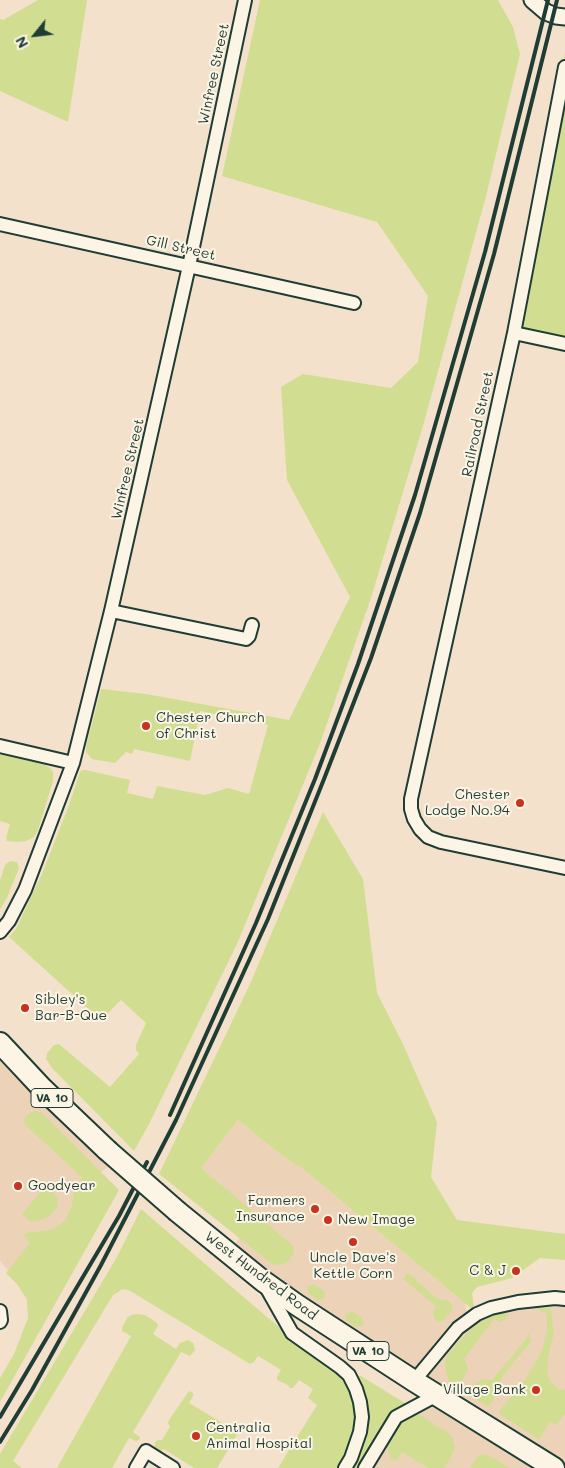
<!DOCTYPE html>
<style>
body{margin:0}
#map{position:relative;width:565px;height:1468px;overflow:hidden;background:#f3e1cb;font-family:Mali,sans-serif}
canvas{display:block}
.north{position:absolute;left:10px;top:10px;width:50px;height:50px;-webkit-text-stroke:4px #fcf5e5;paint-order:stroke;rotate:241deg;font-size:14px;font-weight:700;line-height:20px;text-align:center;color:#1f3d34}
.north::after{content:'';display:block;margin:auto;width:18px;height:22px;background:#1f3d34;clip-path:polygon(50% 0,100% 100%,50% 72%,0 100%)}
</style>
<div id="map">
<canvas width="565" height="1468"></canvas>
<div class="north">N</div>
</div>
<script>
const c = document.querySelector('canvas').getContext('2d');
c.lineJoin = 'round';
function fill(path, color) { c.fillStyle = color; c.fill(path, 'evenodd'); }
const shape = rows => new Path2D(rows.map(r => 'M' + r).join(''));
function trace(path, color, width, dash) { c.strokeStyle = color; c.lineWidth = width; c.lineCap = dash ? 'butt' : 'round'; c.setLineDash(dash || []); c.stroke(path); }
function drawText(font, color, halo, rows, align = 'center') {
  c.font = font + ' Mali,sans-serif'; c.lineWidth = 4; c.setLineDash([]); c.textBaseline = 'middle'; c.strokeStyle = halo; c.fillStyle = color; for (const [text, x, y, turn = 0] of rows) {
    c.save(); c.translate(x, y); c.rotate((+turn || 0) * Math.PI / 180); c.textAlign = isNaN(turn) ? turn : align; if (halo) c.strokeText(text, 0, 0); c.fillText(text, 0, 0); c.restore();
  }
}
const built = shape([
 [0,1043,117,1160,83,1186,73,1217,16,1280,0,1261],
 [238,1120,285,1158,302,1168,465,1303,468,1320,477,1315,565,1299,565,1468,366,1468,392,1421,437,1396,229,1252,247,1228,201,1168]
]);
const green = shape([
 [38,0,87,0,68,122,0,91,0,19,3,20],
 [260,0,498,0,513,27,520,54,486,196,423,426,370,601,319,746,237,944,148,1126,134,1151,52,1068,46,1059,47,1053,54,1045,59,1044,110,1087,139,1054,136,1050,136,1045,146,1023,121,1000,107,1014,102,1016,94,1014,9,937,16,929,42,874,68,808,80,772,82,770,86,770,130,780,127,793,153,799,157,786,205,795,228,788,249,794,268,725,200,711,190,761,134,749,132,754,126,752,115,763,92,759,86,752,86,747,101,689,146,694,289,720,350,597,287,480,281,387,303,374,391,388,418,362,428,296,377,222,222,176],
 [565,52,565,344,521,335],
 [0,751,14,754,45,765,50,768,53,772,53,781,38,830,34,837,26,841,17,842,7,841,6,838,10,824,0,821],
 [323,812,363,879,377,993,403,1044,437,1122,431,1177,457,1220,565,1234,565,1260,540,1258,512,1278,477,1287,472,1293,474,1307,472,1309,303,1169,285,1158,238,1120,201,1168,290,1243,293,1247,294,1252,291,1257,286,1263,279,1265,272,1264,159,1174,250,984],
 [10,861,17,862,19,868,7,898,0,909,0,881,5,865],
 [36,1111,42,1113,119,1190,0,1402,0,1378,14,1354,28,1318,27,1300,17,1284,6,1273,30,1243,24,1236,26,1233,49,1230,58,1226,65,1220,72,1206,74,1189,83,1178,25,1125,24,1119,26,1116,32,1112],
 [49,1187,58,1199,57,1208,49,1216,41,1220,35,1222,30,1221,22,1214,44,1188,47,1190],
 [141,1209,274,1323,340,1375,347,1385,352,1395,355,1408,357,1419,355,1431,350,1445,337,1468,278,1468,317,1405,308,1398,313,1389,299,1380,293,1388,290,1388,288,1385,277,1380,277,1377,281,1370,258,1356,254,1362,250,1364,132,1292,128,1290,123,1289,113,1295,13,1461,22,1468,0,1468,0,1454,117,1257],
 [408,1273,434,1296,440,1300,448,1300,452,1304,452,1310,443,1321,439,1322,434,1318,433,1312,436,1306,403,1279],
 [313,1284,323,1290,325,1293,324,1299,318,1300,308,1293,307,1287],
 [536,1308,549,1308,551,1310,554,1333,548,1357,547,1373,550,1381,557,1388,565,1390,565,1414,556,1425,550,1422,539,1439,499,1414,501,1409,525,1380,542,1351,547,1330,547,1317,546,1313],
 [352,1311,361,1317,364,1323,362,1325,356,1327,346,1320,345,1317,346,1314],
 [508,1313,509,1316,503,1321,500,1322,494,1319,464,1359,467,1365,468,1369,463,1379,455,1386,453,1385,449,1382,446,1372,445,1363,447,1356,463,1337,474,1326,486,1319,499,1314],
 [137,1314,145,1315,157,1323,158,1326,153,1334,176,1349,180,1343,188,1340,193,1343,195,1350,190,1356,181,1352,133,1432,140,1437,139,1440,136,1441,129,1438,112,1468,57,1468,131,1336,122,1331,122,1328,127,1318,131,1315],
 [529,1333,531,1340,528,1345,503,1375,492,1403,487,1406,471,1396,469,1393,474,1384,483,1379,492,1380,526,1339],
 [358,1376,361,1376,408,1405,398,1408,389,1416,357,1468,351,1468,359,1455,366,1429,363,1391],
 [189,1391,193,1393,193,1396,189,1403,231,1428,236,1423,238,1422,241,1425,241,1428,217,1468,194,1468,164,1449,159,1452,155,1447,155,1442,158,1440,162,1440,170,1427,168,1423,169,1420],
 [412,1413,417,1413,448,1433,452,1437,455,1447,453,1453,444,1468,428,1468,402,1452,396,1461,391,1458,387,1448,386,1442,396,1423],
 [483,1454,490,1456,510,1468,470,1468,477,1457]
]);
const minor = shape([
 [565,67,514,333,411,799,411,809,414,819,420,829,428,837,441,842,565,868],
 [0,224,354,303],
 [514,333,565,344],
 [111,611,246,639,249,636,252,625],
 [0,746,73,763],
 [0,932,9,921,25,890,73,763,111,611,189,266,245,0],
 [266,1287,292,1333,340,1367,349,1375,356,1389,360,1402,362,1417,360,1432,351,1458,345,1468],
 [0,1311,1,1320,0,1322],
 [414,1381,458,1328,477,1314,491,1308,518,1302,555,1298,565,1299],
 [136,1468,146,1451,173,1468],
 [365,1468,396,1417,437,1395]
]);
const tertiary = shape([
 [532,0,546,12,556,16,565,17]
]);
const primary = shape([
 [0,1043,42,1088,107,1150],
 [178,1212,263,1281,297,1305,414,1381,554,1468]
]);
const rail = shape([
 [170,1115,256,923,315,779,358,664,415,495,485,252,548,0],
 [0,1417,119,1216,147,1162],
 [0,1442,32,1390,101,1265,176,1120,268,919,324,779,371,658,420,513,494,254,557,0]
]);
const primaryBridge = shape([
 [107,1150,178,1212]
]);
const markers = [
 [146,726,5,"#c8321e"],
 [520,803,5,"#c8321e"],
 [25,1008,5,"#c8321e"],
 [18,1186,5,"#c8321e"],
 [315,1209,5,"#c8321e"],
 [328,1220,5,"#c8321e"],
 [353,1242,5,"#c8321e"],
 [516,1271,5,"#c8321e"],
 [536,1390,5,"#c8321e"],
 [196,1436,5,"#c8321e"]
];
const shields = [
 [52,1098,42],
 [368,1351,42]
];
const shieldNames = [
 ["VA 10",52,1098],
 ["VA 10",368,1351]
];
const streetNames = [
 ["Winfree Street",214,74,-78],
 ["Gill Street",181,248,13],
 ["Railroad Street",478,424,-78],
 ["Winfree Street",128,469,-77],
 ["West Hundred Road",261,1276,37]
];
const poiNames = [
 ["Chester Church",156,718],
 ["of Christ",156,734],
 ["Chester",510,795,"right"],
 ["Lodge No.94",510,811,"right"],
 ["Sibley's",35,1000],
 ["Bar-B-Que",35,1016],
 ["Goodyear",28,1186],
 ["Farmers",305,1201,"right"],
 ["Insurance",305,1217,"right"],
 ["New Image",338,1220],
 ["Uncle Dave's",353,1258,"center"],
 ["Kettle Corn",353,1274,"center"],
 ["C & J",506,1271,"right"],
 ["Village Bank",526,1390,"right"],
 ["Centralia",206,1428],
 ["Animal Hospital",206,1444]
];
fill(built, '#ecd3b8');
fill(green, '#d1de91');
trace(minor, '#1f3d34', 16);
trace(tertiary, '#1f3d34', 19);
trace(primary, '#1f3d34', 24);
trace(minor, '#fcf5e5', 12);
trace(tertiary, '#fcf5e5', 15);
trace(primary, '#fcf5e5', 20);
trace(rail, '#1f3d34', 4);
trace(primaryBridge, '#1f3d34', 24, []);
trace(primaryBridge, '#fcf5e5', 20);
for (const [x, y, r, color] of markers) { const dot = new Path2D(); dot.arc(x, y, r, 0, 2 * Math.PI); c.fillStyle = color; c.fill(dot); trace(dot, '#fcf5e5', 2); }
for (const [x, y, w] of shields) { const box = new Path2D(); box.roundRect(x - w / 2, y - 9.5, w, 19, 4); c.fillStyle = '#fcf5e5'; c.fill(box); trace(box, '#1f3d34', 1); }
drawText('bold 12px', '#1f3d34', null, shieldNames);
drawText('14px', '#1f3d34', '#fcf5e5', streetNames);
drawText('14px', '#1f3d34', '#fcf5e5', poiNames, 'left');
</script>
